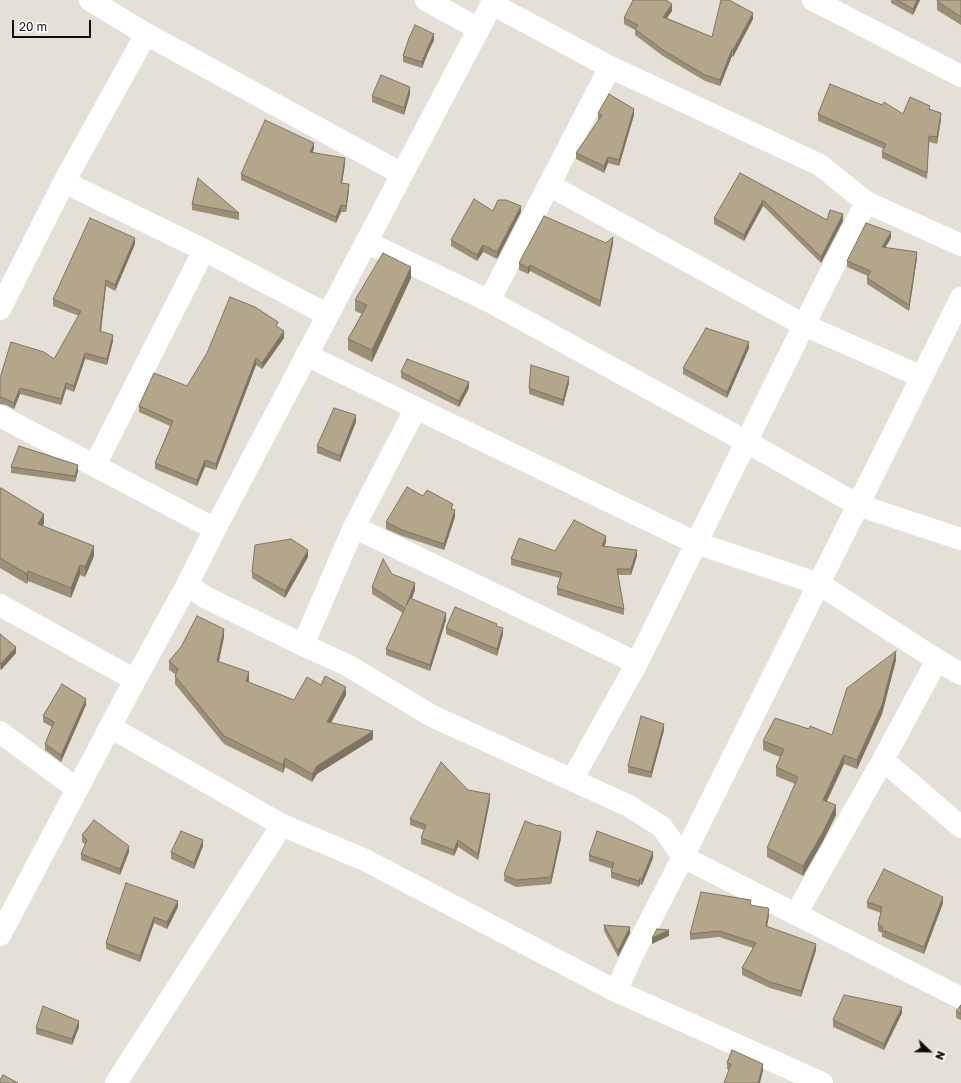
<!DOCTYPE html>
<style>
body{margin:0}
#map{position:relative;width:961px;height:1083px;overflow:hidden;background:#e5e0d7;font-family:"Golos Text",sans-serif}
canvas{display:block}
.north{position:absolute;left:909px;top:1031px;width:40px;height:40px;-webkit-text-stroke:3px #fff;paint-order:stroke;rotate:112deg;font-size:11px;font-weight:700;line-height:16px;text-align:center;color:#0e0d0a}
.north::after{content:'';display:block;margin:auto;width:14px;height:18px;background:#0e0d0a;clip-path:polygon(50% 0,100% 100%,50% 72%,0 100%)}
.scale{position:absolute;left:12px;top:20px;width:79px;height:18px;box-sizing:border-box;border:2px solid #0e0d0a;border-top:0;padding-left:5px;font-size:12px;line-height:14px;white-space:nowrap;color:#0e0d0a;-webkit-text-stroke:3px #fff;paint-order:stroke}
</style>
<div id="map">
<canvas width="961" height="1083"></canvas>
<div class="north">N</div>
<div class="scale">20 m</div>
</div>
<script>
const c = document.querySelector('canvas').getContext('2d');
c.lineJoin = 'round';
const shape = rows => new Path2D(rows.map(r => 'M' + r).join(''));
function trace(path, color, width, dash) { c.strokeStyle = color; c.lineWidth = width; c.lineCap = dash ? 'butt' : 'round'; c.setLineDash(dash || []); c.stroke(path); }
function fill(path, color) { c.fillStyle = color; c.fill(path, 'evenodd'); }
const minor = shape([
 [90,0,146,34,402,174],
 [426,0,479,29],
 [813,0,961,76],
 [492,4,610,67,820,165,866,202,961,245],
 [64,182,204,250,328,315],
 [549,185,804,325,922,377],
 [366,242,489,301,747,442,858,505,961,539],
 [489,301,610,67],
 [0,309,64,182,146,34],
 [306,355,696,543,819,584,937,660,961,674],
 [0,416,215,529],
 [95,465,204,250],
 [354,527,637,663],
 [187,585,205,597,303,645,347,665,432,716,629,806,662,827,683,857,961,998],
 [0,605,135,680],
 [303,645,354,527,416,408],
 [110,727,282,825,365,860,616,991,822,1083],
 [0,732,77,789],
 [883,760,961,827],
 [572,780,637,663,804,325,866,202],
 [796,914,883,760,937,660],
 [0,935,135,680,187,585,215,529,494,0],
 [616,991,633,954,683,857,961,298],
 [116,1083,282,825]
]);
const wall = shape([
 [891,0,920,0,913,15,891,3],
 [961,0,961,25,937,10,937,1],
 [672,11,667,18,712,37,753,19,733,57,732,56,720,86,705,81,663,56,635,35,635,30,624,24,624,18],
 [434,40,427,55,422,68,403,62,403,56],
 [410,94,404,115,372,102,372,96],
 [930,109,941,119,937,144,929,142,927,179,882,158,882,152,884,149,818,121,818,114,903,114],
 [598,113,634,115,619,166,608,163,604,173,576,159,576,153,599,120,598,119],
 [314,149,312,152,345,164,342,183,349,190,346,212,341,212,336,223,241,180,241,174],
 [740,173,827,220,843,221,821,263,763,206,744,241,714,224,714,218],
 [192,204,239,213,239,220,192,210],
 [493,211,521,212,497,259,483,252,477,261,451,246,451,240],
 [891,238,885,248,917,258,909,311,867,284,867,278,868,276,847,267,847,261],
 [606,243,613,243,600,307,530,271,528,274,519,270,519,263],
 [135,244,115,291,106,286,101,332,113,341,107,365,85,359,74,392,66,389,61,405,20,394,14,409,6,405,0,404,0,378,54,359,79,316,53,306,53,299],
 [411,278,372,362,348,350,348,339,362,314,355,311,355,300],
 [278,328,284,338,262,369,256,365,216,470,205,467,197,486,155,469,155,463,170,426,139,412,139,406,187,386],
 [749,348,727,398,683,374,683,368],
 [401,372,469,388,459,407,401,378],
 [569,383,563,406,529,394,529,388],
 [356,422,340,462,317,453,317,446],
 [11,467,78,471,75,482,11,473],
 [0,491,44,523,43,526,94,556,85,577,80,575,71,598,28,581,27,584,0,568],
 [423,496,453,509,455,517,444,550,402,536,386,529,386,522],
 [606,542,604,546,637,556,631,575,618,575,624,609,624,615,557,595,557,588,560,578,511,565,511,559],
 [308,557,285,598,252,578,252,572],
 [392,574,415,590,412,599,446,620,430,671,386,655,386,649,403,613,372,594,372,587],
 [497,626,503,634,497,656,446,634,446,628],
 [0,634,16,653,1,670,0,669],
 [224,637,219,662,249,680,248,682,294,700,321,685,346,695,331,723,373,739,317,774,312,782,285,767,283,773,224,744,175,684,175,674,169,670,169,661],
 [896,660,882,714,857,769,844,764,827,801,836,815,823,841,803,876,767,857,767,848,795,784,776,776,776,767,780,757,763,750,763,741,809,729,832,735],
 [86,705,61,762,45,750,45,744,52,727,43,722,43,716],
 [664,730,651,778,628,773,628,766],
 [468,790,490,800,478,860,458,847,454,856,421,844,421,838,424,830,410,825,410,819],
 [538,826,561,838,551,884,516,887,504,881,505,872],
 [82,835,129,852,120,875,81,860,81,854,85,844,82,842],
 [203,846,194,869,171,859,171,852],
 [589,855,653,858,642,885,640,884,639,887,611,878,611,872,612,869,589,861],
 [126,883,178,907,167,929,154,923,140,962,106,949,106,943],
 [867,902,943,903,924,954,882,937,882,933,878,931,878,925,881,913,867,908],
 [751,905,769,915,767,926,816,950,801,997,770,988,742,975,742,968,753,948,719,937,690,940,690,934],
 [604,925,630,933,618,957,604,931],
 [961,1005,961,1020,956,1018,956,1011],
 [902,1013,884,1050,833,1027,833,1020],
 [79,1027,72,1045,36,1034,36,1028],
 [727,1063,763,1071,729,1070,727,1069]
]);
const shadedWall = shape([
 [917,0,920,0,913,15,913,9],
 [672,4,672,11,663,23,663,17],
 [753,13,753,19,733,57,733,50],
 [434,34,434,40,427,55,422,68,422,62,427,49],
 [732,49,732,56,720,86,720,80],
 [410,87,410,94,404,115,404,108],
 [634,109,634,115,619,166,619,160],
 [941,113,941,119,937,144,937,137],
 [314,143,314,149,310,158,310,152],
 [608,157,608,163,604,173,604,166],
 [345,158,345,164,341,189,341,183],
 [349,184,349,190,346,212,346,206],
 [763,200,763,206,744,241,744,235],
 [341,205,341,212,336,223,336,217],
 [521,206,521,212,497,259,497,252],
 [843,214,843,221,821,263,821,257],
 [891,232,891,238,882,253,882,247],
 [613,237,613,243,600,307,600,301],
 [135,238,135,244,115,291,115,285],
 [483,245,483,252,477,261,477,255],
 [917,252,917,258,909,311,909,305],
 [530,265,530,271,528,274,528,268],
 [411,267,411,278,372,362,372,350],
 [106,280,106,286,100,338,100,331],
 [284,331,284,338,262,369,262,363],
 [113,335,113,341,107,365,107,359],
 [749,342,749,348,727,398,727,392],
 [85,353,85,359,74,392,74,386],
 [256,358,256,365,216,470,216,464],
 [569,377,569,383,563,406,563,400],
 [469,382,469,388,459,407,459,401],
 [66,383,66,389,61,405,61,399],
 [20,388,20,394,14,409,14,403],
 [356,415,356,422,340,462,340,456],
 [205,460,205,467,197,486,197,480],
 [78,465,78,471,75,482,75,476],
 [455,510,455,517,444,550,444,544],
 [44,514,44,523,38,534,38,524],
 [606,536,606,542,602,552,602,546],
 [94,546,94,556,85,577,85,567],
 [308,550,308,557,285,598,285,591],
 [637,550,637,556,631,575,631,569],
 [80,565,80,575,71,598,71,588],
 [28,571,28,581,27,584,27,574],
 [415,583,415,590,406,613,406,606],
 [446,613,446,620,430,671,430,665],
 [503,628,503,634,497,656,497,649],
 [224,629,224,637,217,669,217,661],
 [16,647,16,653,1,670,1,664],
 [896,651,896,660,882,714,857,769,857,760],
 [249,672,249,680,246,689,246,681],
 [346,687,346,695,327,730,327,722],
 [86,699,86,705,61,762,61,755],
 [664,724,664,730,651,778,651,772],
 [373,731,373,739,317,774,312,782,312,774,317,766],
 [844,755,844,764,823,809,823,800],
 [285,758,285,767,283,773,283,765],
 [490,794,490,800,478,860,478,854],
 [836,805,836,815,823,841,803,876,803,866],
 [561,832,561,838,551,884,551,877],
 [203,840,203,846,194,869,194,863],
 [458,840,458,847,454,856,454,850],
 [129,846,129,852,120,875,120,869],
 [653,852,653,858,642,885,642,879],
 [640,878,640,884,639,887,639,881],
 [943,897,943,903,924,954,924,947],
 [178,901,178,907,167,929,167,922],
 [769,909,769,915,766,932,766,926],
 [154,917,154,923,140,962,140,956],
 [630,927,630,933,618,957,618,951],
 [669,930,669,936,652,944,652,938],
 [816,944,816,950,801,997,801,991],
 [902,1007,902,1013,884,1050,884,1044],
 [79,1021,79,1027,72,1045,72,1039],
 [763,1064,763,1071,760,1083,758,1083]
]);
const building = shape([
 [633,0,666,0,672,4,663,17,712,37,721,0,729,0,753,13,733,50,732,49,720,80,705,75,663,50,635,29,638,25,624,18,633,0],
 [897,0,917,0,913,9,897,0],
 [938,0,961,0,961,17,937,1,938,0],
 [415,25,434,34,427,49,422,62,403,56,409,38,415,25],
 [381,75,410,87,404,108,372,96,381,75],
 [830,84,882,105,884,102,903,114,910,97,930,106,929,109,941,113,937,137,929,136,927,173,882,152,886,144,818,114,830,84],
 [609,94,634,109,619,160,608,157,604,166,576,153,602,115,598,113,609,94],
 [265,120,314,143,310,152,345,158,341,183,349,184,346,206,341,205,336,217,241,174,265,120],
 [740,173,827,220,830,210,843,214,821,257,763,200,744,235,714,218,740,173],
 [198,178,239,213,192,204,198,178],
 [474,199,493,211,498,200,506,200,521,206,497,252,483,245,477,255,451,240,474,199],
 [544,216,606,243,613,237,600,301,530,265,528,268,519,263,544,216],
 [90,218,135,238,115,285,106,280,100,331,113,335,107,359,85,353,74,386,66,383,61,399,20,388,14,403,6,399,0,397,0,378,11,342,44,352,54,359,81,311,53,299,90,218],
 [866,223,891,232,882,247,917,252,909,305,867,278,871,271,847,261,866,223],
 [383,253,411,267,372,350,348,339,367,305,355,300,383,253],
 [230,297,255,307,278,322,276,326,284,331,262,363,256,358,216,464,205,460,197,480,155,463,173,421,139,406,154,373,187,386,207,353,230,297],
 [706,328,749,342,727,392,683,368,706,328],
 [407,359,469,382,459,401,401,372,407,359],
 [531,365,569,377,563,400,529,388,531,365],
 [334,408,356,415,340,456,317,446,334,408],
 [19,446,78,465,75,476,11,467,19,446],
 [407,487,423,496,427,490,453,504,451,509,455,510,444,544,402,530,386,522,407,487],
 [1,488,44,514,38,524,94,546,85,567,80,565,71,588,28,571,27,574,0,558,0,491,1,488],
 [574,520,606,536,602,546,637,550,631,569,617,569,624,609,557,588,562,573,511,559,519,538,555,551,574,520],
 [291,539,308,550,285,591,252,572,255,545,291,539],
 [383,559,392,574,415,583,406,606,410,598,446,613,430,665,386,649,405,608,372,587,383,559],
 [455,607,497,624,496,626,503,628,497,649,446,628,455,607],
 [197,616,224,629,217,661,249,672,246,681,294,700,307,677,321,685,325,676,346,687,327,722,373,731,317,766,312,774,285,758,283,765,224,736,175,676,178,669,169,661,181,647,197,616],
 [0,634,16,647,1,664,0,663,0,634],
 [896,651,882,705,857,760,844,755,823,800,836,805,823,832,803,866,767,848,798,777,776,767,784,749,763,741,775,718,809,729,810,726,832,735,847,688,896,651],
 [62,684,86,699,61,755,45,744,54,722,43,716,62,684],
 [641,716,664,724,651,772,628,766,641,716],
 [441,762,468,790,490,794,478,854,458,840,454,850,421,838,426,825,410,819,441,762],
 [94,820,129,846,120,869,81,854,87,840,82,835,94,820],
 [525,821,538,826,539,825,561,832,551,877,516,880,504,875,505,872,525,821],
 [181,831,203,840,194,863,171,852,181,831],
 [597,831,653,852,642,879,640,878,639,881,611,872,614,863,589,855,597,831],
 [884,869,943,897,924,947,882,930,883,927,878,925,882,907,867,902,884,869],
 [126,883,178,901,167,922,154,917,140,956,106,943,126,883],
 [701,892,751,900,750,905,768,908,769,909,766,926,816,944,801,991,770,982,742,968,756,943,719,931,690,934,701,892],
 [604,925,630,927,618,951,604,925],
 [657,929,669,930,652,938,657,929],
 [844,995,902,1007,884,1044,833,1020,844,995],
 [961,1005,961,1014,956,1011,961,1005],
 [43,1006,79,1021,72,1039,36,1028,43,1006],
 [732,1050,763,1064,758,1083,724,1083,731,1064,727,1063,732,1050],
 [3,1075,18,1083,0,1083,0,1080,3,1075]
]);
trace(minor, '#fff', 22);
fill(wall, '#9b8f78');
fill(shadedWall, '#7e7461');
fill(building, '#b4a68b');
trace(building, '#7e7461', 1);
</script>
